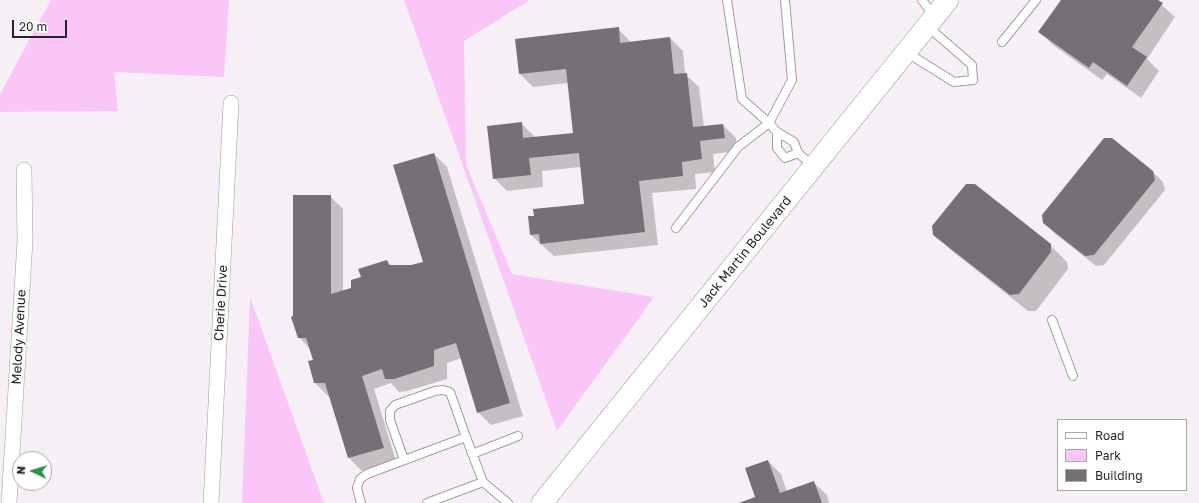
<!DOCTYPE html>
<style>
body{margin:0}
#map{position:relative;width:1199px;height:503px;overflow:hidden;background:#f7eff6;font-family:"Golos Text",sans-serif}
canvas{display:block}
.legend{position:absolute;left:1057px;top:419px;width:130px;height:72px;box-sizing:border-box;background:#fff;border:1px solid #a9a7a9;margin:0;padding:5px 7px;list-style:none;font-size:12px;color:#272427}
.legend li{display:flex;align-items:center;gap:8px;height:20px}
.legend b{width:20px;border:1px solid #a9a7a9}
.north{position:absolute;left:12px;top:451px;width:40px;height:40px;box-sizing:border-box;background:#fff;border:1px solid #a9a7a9;border-radius:50%;rotate:274deg;font-size:11px;font-weight:700;line-height:16px;text-align:center;color:#272427}
.north::after{content:'';display:block;margin:auto;width:14px;height:18px;background:#2e8f43;clip-path:polygon(50% 0,100% 100%,50% 72%,0 100%)}
.scale{position:absolute;left:12px;top:20px;width:55px;height:18px;box-sizing:border-box;border:2px solid #272427;border-top:0;padding-left:5px;font-size:12px;line-height:14px;white-space:nowrap;color:#272427;-webkit-text-stroke:3px #fff;paint-order:stroke}
</style>
<div id="map">
<canvas width="1199" height="503"></canvas>
<ul class="legend">
<li><b style="height:5px;background:#fff"></b>Road</li>
<li><b style="height:11px;background:#fac6f8"></b>Park</li>
<li><b style="height:11px;background:#767076"></b>Building</li>
</ul>
<div class="north">N</div>
<div class="scale">20 m</div>
</div>
<script>
const c = document.querySelector('canvas').getContext('2d');
c.lineJoin = 'round';
function fill(path, color) { c.fillStyle = color; c.fill(path, 'evenodd'); }
const shape = rows => new Path2D(rows.map(r => 'M' + r).join(''));
function trace(path, color, width, dash) { c.strokeStyle = color; c.lineWidth = width; c.lineCap = dash ? 'butt' : 'round'; c.setLineDash(dash || []); c.stroke(path); }
function drawText(font, color, halo, rows, align = 'center') {
  c.font = font + ' "Golos Text",sans-serif'; c.lineWidth = 3; c.setLineDash([]); c.textBaseline = 'middle'; c.strokeStyle = halo; c.fillStyle = color; for (const [text, x, y, turn = 0] of rows) {
    c.save(); c.translate(x, y); c.rotate((+turn || 0) * Math.PI / 180); c.textAlign = isNaN(turn) ? turn : align; if (halo) c.strokeText(text, 0, 0); c.fillText(text, 0, 0); c.restore();
  }
}
const green = shape([
 [51,0,229,0,224,77,114,72,118,111,0,112,0,94],
 [404,0,530,0,464,41,466,165,512,274,654,297,557,431],
 [250,297,324,503,242,503]
]);
const shadow = shape([
 [1062,0,1156,0,1175,17,1147,59,1159,71,1141,98,1107,74,1102,80,1053,45,1040,32],
 [618,29,631,42,670,38,683,51,685,74,699,87,704,127,723,125,736,138,737,151,713,154,715,172,695,174,696,189,652,193,658,245,554,256,531,235,535,216,585,204,581,167,542,171,543,187,507,191,494,178,521,123,534,136,535,138,574,134,568,83,533,87,520,74,516,40],
 [434,154,447,167,523,416,491,425,478,412,462,358,447,363,447,379,407,391,399,392,391,383,374,389,396,461,362,471,349,458,330,396,328,396,315,383,314,361,310,349,299,337,294,317,330,196,343,209,343,291,352,288,362,278,387,261,392,266,411,266,424,262],
 [1152,171,1163,182,1165,190,1104,265,1096,266,1054,233,1044,222],
 [934,234,1050,245,1067,262,1068,269,1036,311,1028,311,952,251],
 [768,461,781,474,787,492,813,482,827,495,829,503,742,503,756,498]
]);
const building = shape([
 [1061,0,1158,0,1163,3,1132,47,1147,57,1127,86,1093,62,1089,68,1038,32],
 [619,27,620,43,670,37,674,74,687,73,693,127,723,124,725,138,700,141,702,159,682,162,683,176,639,181,645,232,540,244,539,234,530,235,528,216,534,216,533,209,584,204,579,153,529,158,531,175,493,179,487,126,522,122,523,138,573,133,566,69,519,74,515,39],
 [1104,138,1112,138,1153,171,1155,180,1094,255,1085,256,1043,223,1042,215],
 [434,153,510,403,477,413,456,343,434,350,434,366,394,379,385,379,382,369,362,376,384,448,348,458,325,383,314,383,308,361,313,360,306,338,298,338,291,317,293,316,293,195,331,195,331,294,351,288,351,280,361,277,358,269,387,260,389,265,411,265,423,262,393,165],
 [966,184,975,184,1051,244,1051,252,1019,294,1010,295,933,235,932,226],
 [768,460,780,493,814,481,822,503,739,503,755,497,745,468]
]);
const lane = shape([
 [785,0,792,80,769,123,777,132,794,142,798,153,813,166],
 [922,0,934,16],
 [1002,42,1036,0],
 [906,52,954,82,973,80,972,65,927,26],
 [777,132,777,148,785,158,798,153],
 [676,228,738,147,769,123,742,99,727,0],
 [1052,320,1073,376],
 [472,454,518,436],
 [404,460,390,420,390,411,395,405,435,391,443,390,450,392,466,437],
 [361,503,357,488,360,479,367,474,466,437,483,482,508,503],
 [427,503,483,482]
]);
const street = shape([
 [9,503,25,241,24,170],
 [211,503,231,103]
]);
const secondary = shape([
 [542,503,948,0]
]);
const streetNames = [
 ["Jack Martin Boulevard",745,252,-51],
 ["Cherie Drive",221,303,-87],
 ["Melody Avenue",19,337,-87]
];
fill(green, '#fac6f8');
fill(shadow, '#0003');
fill(building, '#767076');
trace(lane, '#a29ba1', 10);
trace(street, '#a29ba1', 16);
trace(secondary, '#a29ba1', 22);
trace(lane, '#fff', 8);
trace(street, '#fff', 15);
trace(secondary, '#fff', 21);
drawText('13px', '#272427', '#fff', streetNames);
</script>
